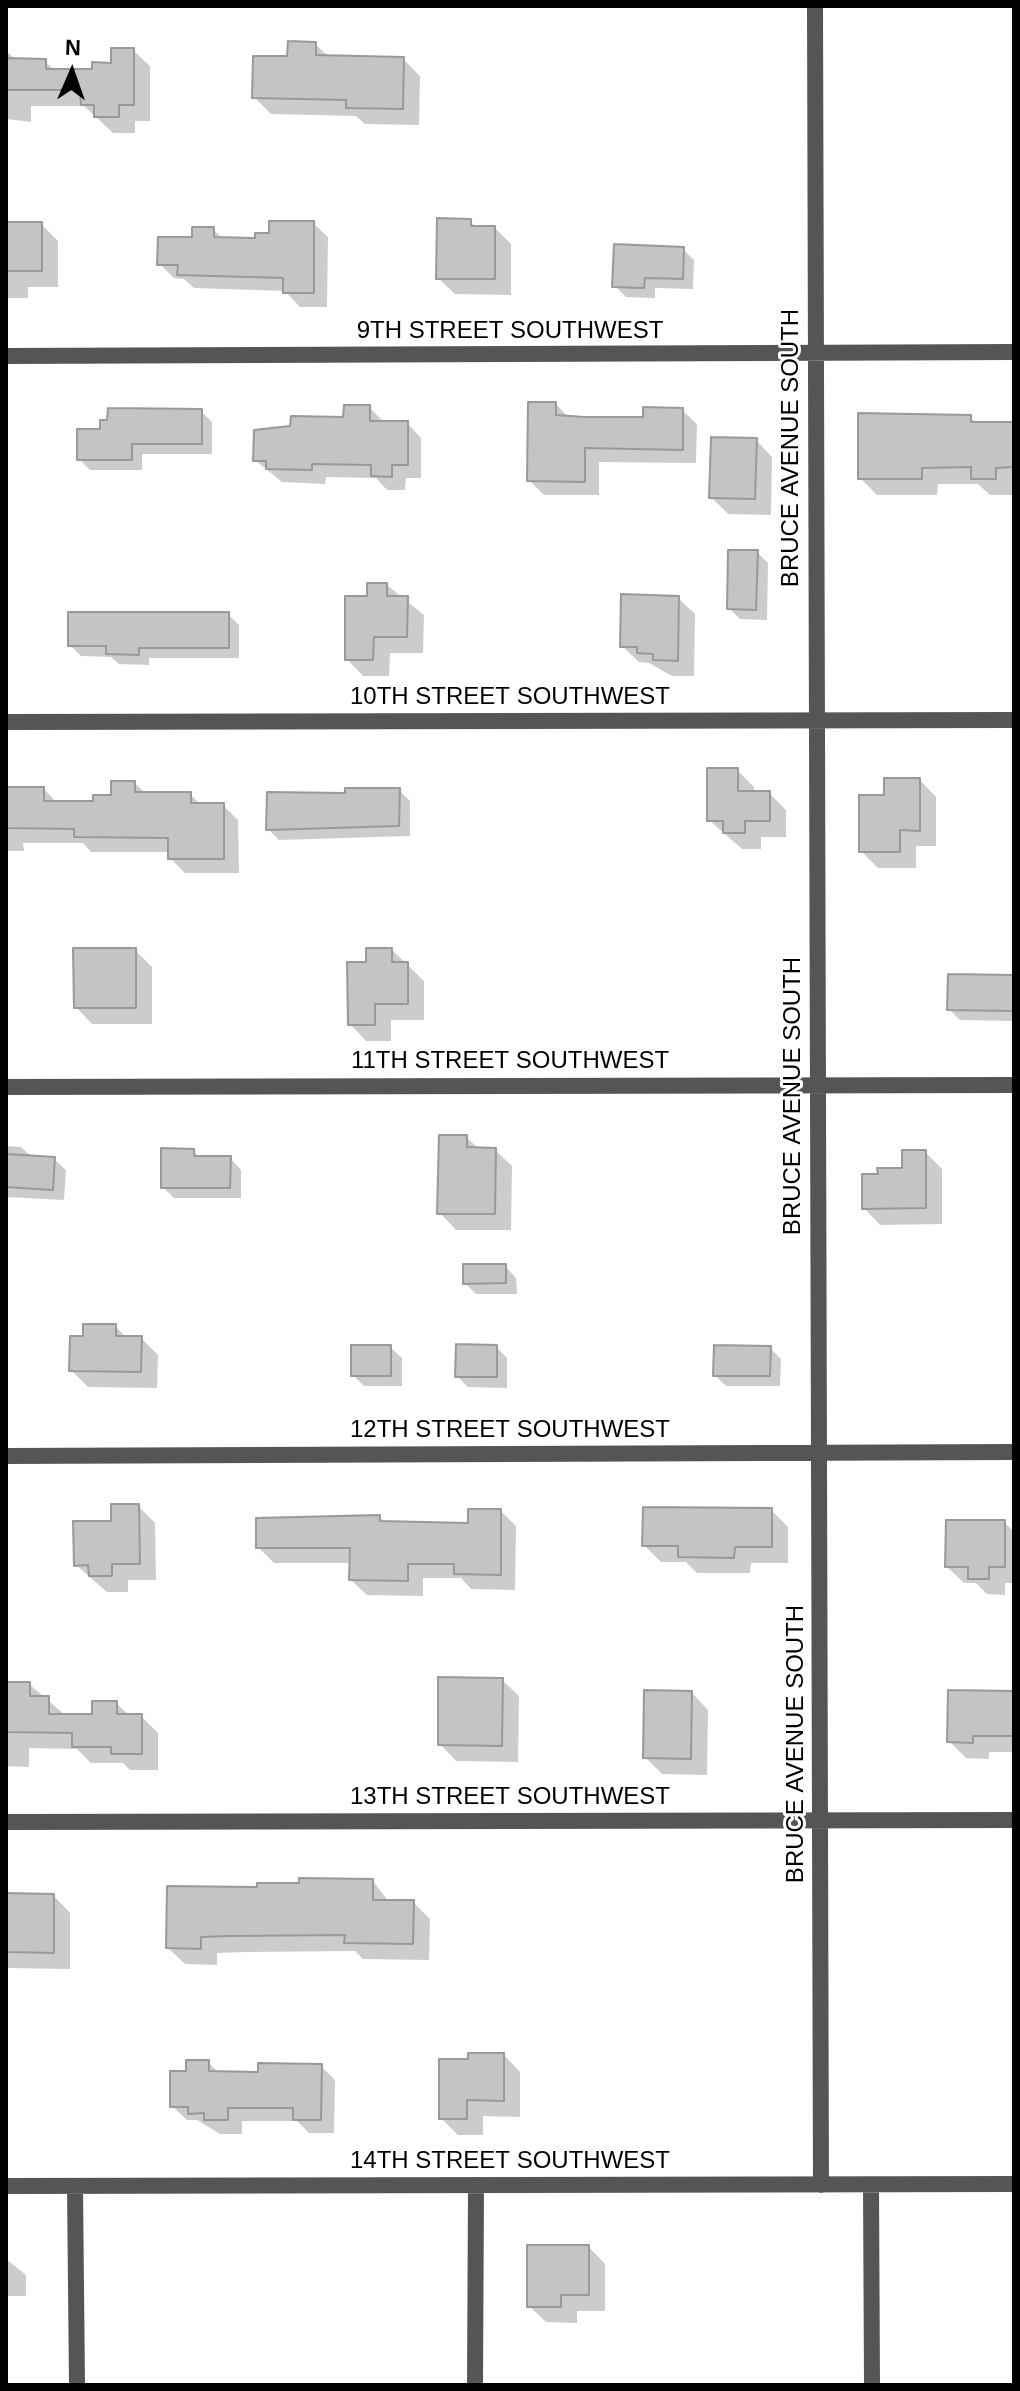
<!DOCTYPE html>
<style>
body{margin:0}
#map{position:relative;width:1020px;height:2391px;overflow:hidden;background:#fff;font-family:Arial,sans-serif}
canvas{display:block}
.frame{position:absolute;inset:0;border:8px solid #000;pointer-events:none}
.north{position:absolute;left:32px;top:32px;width:80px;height:80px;-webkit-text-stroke:6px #fff;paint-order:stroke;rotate:2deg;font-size:22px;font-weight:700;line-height:32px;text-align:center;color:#000}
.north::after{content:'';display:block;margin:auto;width:28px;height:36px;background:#000;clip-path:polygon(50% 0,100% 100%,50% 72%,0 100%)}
</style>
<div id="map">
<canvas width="1020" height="2391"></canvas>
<div class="frame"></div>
<div class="north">N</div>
</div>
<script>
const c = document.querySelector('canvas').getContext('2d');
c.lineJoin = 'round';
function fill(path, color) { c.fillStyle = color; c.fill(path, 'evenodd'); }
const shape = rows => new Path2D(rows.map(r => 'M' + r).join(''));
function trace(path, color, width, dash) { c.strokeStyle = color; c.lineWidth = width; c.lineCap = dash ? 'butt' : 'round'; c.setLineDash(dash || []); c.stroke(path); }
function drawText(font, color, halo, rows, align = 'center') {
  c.font = font + ' Arial,sans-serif'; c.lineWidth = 6; c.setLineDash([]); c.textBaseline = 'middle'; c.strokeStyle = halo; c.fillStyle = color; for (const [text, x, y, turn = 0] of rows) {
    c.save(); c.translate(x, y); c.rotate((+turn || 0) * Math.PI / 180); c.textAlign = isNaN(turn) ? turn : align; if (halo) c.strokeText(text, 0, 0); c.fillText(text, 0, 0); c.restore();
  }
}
const shadow = shape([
 [315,44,329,57,403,59,420,76,419,125,365,124,356,116,271,114,254,97,289,58],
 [133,50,150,66,150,121,135,121,135,133,113,133,84,106,31,106,31,122,6,119,6,51,16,60,45,61,55,71,94,71,113,65],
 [470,221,477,228,495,228,511,244,511,295,455,294,438,278],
 [313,223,328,237,327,307,300,307,285,291,194,288,184,279,174,278,160,264,213,229,223,239,257,240],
 [6,224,41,224,58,241,58,287,28,287,28,298,6,298],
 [683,249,694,260,693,289,655,288,655,298,626,297,615,286],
 [556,404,568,417,645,419,682,410,697,424,696,463,599,462,599,495,544,495,529,480],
 [369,407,384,422,407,423,421,438,421,478,406,478,405,490,387,490,376,478,326,477,325,484,282,482,255,460],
 [201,411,212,422,212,454,142,454,142,470,90,470,79,459],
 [970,417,977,424,1014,425,1012,495,990,495,978,484,938,484,937,495,877,495,860,478],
 [756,440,772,457,771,515,728,514,711,497],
 [757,552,768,563,767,620,740,619,729,608],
 [387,585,424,615,423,653,390,653,389,676,363,676,347,659,369,598],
 [678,598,695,614,694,676,672,676,649,663,639,662,622,646],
 [228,614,239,625,239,658,149,658,149,665,119,664,111,657,81,656,70,645],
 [737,770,754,787,754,793,769,793,786,810,786,837,761,837,761,849,742,849,709,820],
 [920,780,936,797,936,846,916,846,916,868,878,868,861,851,886,797],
 [135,783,146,794,190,794,201,805,223,805,238,820,239,873,185,873,170,858,170,852,91,852,83,843,23,843,24,851,6,851,6,789,44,789,57,803,95,803,113,797],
 [399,790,410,801,410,836,279,840,268,829,347,795],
 [135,950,152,967,152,1024,92,1024,76,1007],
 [392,950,424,981,424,1020,391,1020,391,1041,366,1041,350,1024],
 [1012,977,1014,1021,960,1020,949,1009],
 [466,1137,479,1149,495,1150,512,1166,511,1230,456,1230,440,1213],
 [6,1146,21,1147,33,1158,54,1159,66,1170,64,1200,6,1197],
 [193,1151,201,1158,230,1158,241,1170,241,1198,174,1198,163,1187],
 [925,1152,942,1169,942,1224,880,1225,864,1208],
 [505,1266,516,1278,517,1294,476,1294,465,1283],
 [115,1326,127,1338,141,1338,158,1355,157,1388,88,1387,71,1370,85,1338],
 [390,1347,402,1358,402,1386,364,1386,353,1375],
 [496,1347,507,1358,507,1388,468,1387,457,1376],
 [770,1348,781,1359,780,1386,726,1386,715,1375],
 [138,1506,155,1523,156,1580,128,1580,128,1592,107,1592,76,1565],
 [771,1510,788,1527,788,1563,751,1563,750,1573,697,1573,686,1562,661,1562,644,1545],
 [501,1511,516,1526,515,1590,471,1589,461,1578,423,1578,423,1596,367,1595,351,1580,351,1563,274,1563,258,1547,379,1517,386,1523,470,1525],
 [1004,1522,1014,1532,1014,1583,1005,1583,1005,1595,987,1594,976,1583,964,1583,947,1567],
 [502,1680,519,1696,518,1762,456,1761,440,1744],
 [6,1684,29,1684,65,1715,94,1716,116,1703,130,1716,141,1716,158,1733,158,1770,130,1770,123,1763,91,1763,77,1749,29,1748,29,1767,6,1766],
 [692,1693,708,1710,707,1775,662,1774,645,1757],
 [1014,1693,1014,1752,989,1752,989,1759,966,1758,949,1741],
 [373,1881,389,1902,413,1902,430,1919,429,1960,363,1959,355,1951,247,1952,217,1953,217,1965,185,1964,168,1948,259,1889],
 [6,1891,14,1896,54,1896,70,1913,70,1969,6,1968],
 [504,2055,520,2072,520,2117,483,2116,483,2135,458,2135,441,2118,470,2061],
 [208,2062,220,2074,260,2074,321,2066,335,2080,334,2133,309,2133,297,2121,242,2121,242,2134,220,2134,197,2120,187,2120,172,2106,188,2074],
 [589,2247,605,2264,605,2311,577,2311,577,2323,546,2322,529,2306],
 [6,2259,26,2275,26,2296,6,2296]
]);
const building = shape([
 [288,41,316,42,316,55,404,57,403,109,346,108,346,100,252,98,253,56,287,56,288,41],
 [111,48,134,48,134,105,119,105,119,117,94,117,94,105,81,105,80,90,6,90,6,58,46,59,46,69,92,69,92,62,111,63,111,48],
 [437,218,471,219,471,226,495,226,495,279,436,279,437,218],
 [269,221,314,221,314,293,283,293,283,278,177,275,178,265,157,265,158,237,192,237,192,227,214,227,214,237,255,238,255,233,269,233,269,221],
 [6,222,42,222,42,271,6,271,6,222],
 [614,244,684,247,683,279,645,278,644,288,612,287,614,244],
 [528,402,556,402,556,415,585,417,643,417,643,407,683,408,683,450,585,448,585,482,527,481,528,402],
 [344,405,370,405,370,421,408,421,408,465,392,465,392,477,371,476,371,465,312,464,312,470,266,469,266,461,253,461,254,430,290,426,291,416,343,417,344,405],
 [108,408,202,409,202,444,132,444,132,460,77,460,77,429,100,429,100,420,107,420,108,408],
 [858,413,971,415,971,422,1013,422,1014,467,996,468,996,479,971,479,971,467,922,468,922,479,858,479,858,413],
 [711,437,757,438,755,499,709,498,711,437],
 [728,550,758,550,756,610,727,609,728,550],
 [367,583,387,583,387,596,408,596,407,637,374,637,373,660,345,660,345,596,367,596,367,583],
 [621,594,679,596,678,661,653,660,653,654,637,653,637,647,620,647,621,594],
 [68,612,229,612,229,648,139,648,139,655,106,654,106,646,68,646,68,612],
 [707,768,738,768,738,791,770,791,770,821,745,821,745,833,723,833,723,821,707,821,707,768],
 [884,778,920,778,920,831,900,830,900,852,859,852,859,795,884,795,884,778],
 [111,781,135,781,135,792,191,792,191,803,224,803,224,859,168,859,168,838,74,837,74,829,6,828,6,787,44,787,44,801,93,801,93,795,111,795,111,781],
 [345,788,400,788,399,826,266,830,267,792,345,793,345,788],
 [73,948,136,948,136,1008,74,1008,73,948],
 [366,948,392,948,392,962,408,962,408,1004,375,1004,375,1025,348,1025,347,962,366,962,366,948],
 [948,974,1013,975,1013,1011,947,1010,948,974],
 [439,1135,467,1135,467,1147,496,1148,495,1214,437,1214,439,1135],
 [161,1148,194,1149,194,1156,231,1156,230,1188,161,1188,161,1148],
 [902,1150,926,1150,926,1208,862,1209,862,1174,878,1174,877,1168,902,1168,902,1150],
 [6,1154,55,1157,53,1190,6,1187,6,1154],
 [463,1264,506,1264,506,1283,463,1284,463,1264],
 [83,1324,116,1324,116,1336,142,1336,141,1372,69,1371,70,1336,83,1336,83,1324],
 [456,1344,497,1345,497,1377,455,1377,456,1344],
 [351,1345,391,1345,391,1376,351,1376,351,1345],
 [714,1345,771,1346,770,1376,713,1376,714,1345],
 [111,1504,139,1504,140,1564,112,1564,112,1576,89,1576,88,1565,74,1566,73,1521,111,1521,111,1504],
 [643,1507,772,1508,772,1547,735,1547,734,1558,678,1557,678,1546,642,1546,643,1507],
 [468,1509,501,1509,501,1575,454,1574,454,1564,408,1564,408,1581,349,1580,350,1548,256,1548,256,1518,380,1515,380,1521,468,1523,468,1509],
 [946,1520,1005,1520,1005,1567,989,1567,989,1579,968,1579,968,1567,945,1567,946,1520],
 [438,1677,503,1678,502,1746,438,1745,438,1677],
 [6,1682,30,1682,30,1696,49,1696,49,1714,92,1714,92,1701,117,1701,117,1714,142,1714,142,1754,111,1754,111,1747,72,1747,72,1733,6,1732,6,1682],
 [644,1690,692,1691,691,1759,643,1758,644,1690],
 [948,1690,1014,1691,1014,1736,973,1736,973,1743,947,1742,948,1690],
 [299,1878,373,1879,373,1900,414,1900,413,1944,344,1943,345,1935,229,1936,201,1937,201,1949,166,1948,167,1886,257,1887,257,1883,299,1883,299,1878],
 [6,1893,54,1894,54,1953,6,1952,6,1893],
 [468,2053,504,2053,504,2101,467,2100,467,2119,439,2119,439,2059,468,2059,468,2053],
 [186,2060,209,2060,209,2071,258,2072,258,2063,322,2064,321,2120,293,2120,293,2108,228,2108,228,2120,204,2120,204,2113,188,2114,188,2107,170,2107,170,2071,186,2071,186,2060],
 [527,2245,589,2245,589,2295,561,2295,561,2307,527,2307,527,2245]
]);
const minor = shape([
 [815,6,821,2185],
 [6,356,1014,352],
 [6,722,1014,720],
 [6,1087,1014,1085],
 [6,1456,1014,1452],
 [6,1822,1014,1820],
 [871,2185,872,2385],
 [6,2186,1014,2184],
 [75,2187,77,2385],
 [475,2385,476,2185]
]);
const streetNames = [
 ["9TH STREET SOUTHWEST",510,331],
 ["BRUCE AVENUE SOUTH",791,448,-90],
 ["10TH STREET SOUTHWEST",510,697],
 ["11TH STREET SOUTHWEST",510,1061],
 ["BRUCE AVENUE SOUTH",793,1096,-90],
 ["12TH STREET SOUTHWEST",510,1430],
 ["BRUCE AVENUE SOUTH",796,1744,-90],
 ["13TH STREET SOUTHWEST",510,1797],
 ["14TH STREET SOUTHWEST",510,2161]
];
fill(shadow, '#0003');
fill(building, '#c4c4c4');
trace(building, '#999', 2);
trace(minor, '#555', 16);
drawText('24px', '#000', '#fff', streetNames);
</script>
